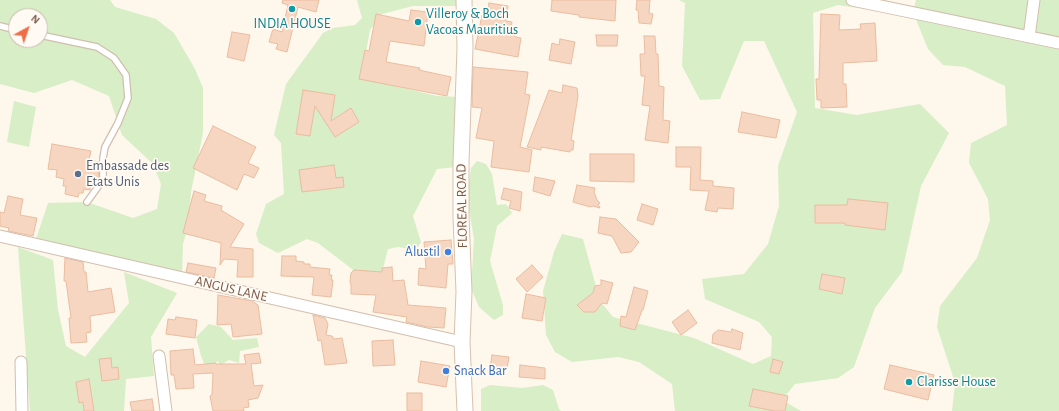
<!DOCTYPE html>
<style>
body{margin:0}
#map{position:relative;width:1059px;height:411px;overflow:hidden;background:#fef7eb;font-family:"Alegreya Sans",sans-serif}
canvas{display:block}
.north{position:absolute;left:8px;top:8px;width:40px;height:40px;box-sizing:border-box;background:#fffaf3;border:1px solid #cbbbaf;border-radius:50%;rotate:40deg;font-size:11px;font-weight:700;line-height:16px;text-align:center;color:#7c5c4a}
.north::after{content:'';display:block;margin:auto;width:14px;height:18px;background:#ef6e49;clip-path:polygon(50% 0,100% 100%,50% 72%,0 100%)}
</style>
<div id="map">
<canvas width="1059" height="411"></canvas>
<div class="north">N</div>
</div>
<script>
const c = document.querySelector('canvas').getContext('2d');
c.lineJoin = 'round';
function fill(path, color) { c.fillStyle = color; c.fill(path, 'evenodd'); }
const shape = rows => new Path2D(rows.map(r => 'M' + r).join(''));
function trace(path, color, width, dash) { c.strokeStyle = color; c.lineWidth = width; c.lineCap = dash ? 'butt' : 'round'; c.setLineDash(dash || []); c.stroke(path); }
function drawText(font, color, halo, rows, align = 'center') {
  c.font = font + ' "Alegreya Sans",sans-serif'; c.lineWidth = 3.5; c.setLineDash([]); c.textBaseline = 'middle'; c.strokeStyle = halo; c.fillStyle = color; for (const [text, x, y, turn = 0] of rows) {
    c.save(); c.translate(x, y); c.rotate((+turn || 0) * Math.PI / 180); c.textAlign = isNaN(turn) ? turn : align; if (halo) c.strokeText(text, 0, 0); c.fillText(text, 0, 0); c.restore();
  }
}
const green = shape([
 [0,0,110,0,115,7,156,19,174,33,195,69,203,88,203,133,191,192,188,227,183,244,182,275,35,242,48,203,87,202,133,218,157,209,161,184,153,164,122,135,109,96,72,80,34,93,0,84],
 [16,16,40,16,40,40,16,40],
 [357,0,460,0,460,6,413,6,382,14,370,30,364,63,374,81,437,96,459,97,456,167,437,169,413,216,421,242,416,250,398,247,388,249,377,292,367,296,352,269,318,243,307,239,278,253,259,243,256,234,266,204,284,194,281,143,274,135,286,84,323,33,333,28,355,25,362,18],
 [679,0,887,0,877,11,838,5,813,13,815,108,857,115,920,104,949,133,921,186,902,272,875,308,854,367,838,378,795,384,782,400,801,411,675,411,672,384,639,362,618,357,572,362,555,352,546,335,543,291,554,252,562,234,583,239,600,301,613,317,694,338,753,364,771,356,772,337,759,322,705,299,702,279,744,274,768,244,779,206,778,166,797,112,764,41,744,41,720,99,700,100,682,66,685,3],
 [916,0,1059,0,1059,411,952,411,955,383,937,327,940,306,977,258,990,220,988,199,969,163,971,143,1007,125,1005,86,965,67,943,65,928,49,913,12],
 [14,101,36,107,29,147,7,142],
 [477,161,486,164,492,174,497,205,506,204,512,213,497,226,490,261,503,305,503,315,494,320,479,307,471,288,474,239,467,198,471,168],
 [18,247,53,260,58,310,66,346,85,357,129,303,124,272,177,293,151,337,154,376,126,379,124,411,30,411],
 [209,324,221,327,233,340,257,338,259,347,240,351,239,363,229,360,220,365,218,361,206,368,201,356,196,337],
 [490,385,522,388,543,385,553,390,559,409,561,411,481,411,481,389]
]);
const building = shape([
 [283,0,319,0,316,12,298,7,287,52,276,49,278,44,269,42,273,29,282,32,288,5,282,3,283,0],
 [552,0,616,0,615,21,579,17,579,15,551,11,552,0],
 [637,0,650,0,649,13,653,14,651,24,639,23,638,10,636,10,637,0],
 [489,3,508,6,506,21,512,22,510,33,515,34,515,37,521,38,518,57,475,49,482,15,486,16,486,12,488,12,489,3],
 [411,10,428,12,424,46,390,41,386,62,420,68,419,70,451,77,447,96,359,79,365,50,369,51,376,14,409,21,411,10],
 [821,14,840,15,839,30,861,29,860,24,875,23,877,61,843,63,843,84,846,84,847,107,821,108,821,100,817,100,816,79,819,79,821,14],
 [232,32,250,35,244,61,227,57,232,32],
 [596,35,618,35,617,46,597,46,596,35],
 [644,36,655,36,656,54,658,54,659,86,664,87,663,120,670,121,668,143,645,140,650,106,642,105,645,76,641,76,640,54,645,54,644,36],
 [560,39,575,42,571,64,549,60,552,43,559,45,560,39],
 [473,67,528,72,525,94,530,95,520,147,532,150,529,172,491,167,494,141,476,138,482,108,472,107,473,67],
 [563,85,577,88,578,96,571,140,574,141,573,150,570,150,570,152,541,147,541,150,527,147,549,90,562,93,563,85],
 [303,90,335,95,331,121,351,108,359,122,335,137,315,106,310,136,296,134,303,90],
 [742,112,780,120,776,138,738,132,742,112],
 [213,126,256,147,248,163,259,168,254,178,244,174,237,190,193,168,213,126],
 [52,144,91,151,89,160,99,162,98,180,94,185,91,184,90,190,84,189,83,193,79,193,78,197,65,194,66,186,63,186,64,179,56,177,57,170,48,169,52,144],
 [676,147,701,147,700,180,713,181,713,186,734,188,733,209,718,208,717,212,705,210,709,191,690,190,691,167,676,167,676,147],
 [590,154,634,154,634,182,590,181,590,154],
 [334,165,336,178,343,177,344,187,302,192,299,170,334,165],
 [535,177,555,181,550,196,533,191,535,177],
 [577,185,595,188,594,192,597,200,600,203,598,204,600,208,593,206,590,207,573,202,577,185],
 [504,188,522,192,520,211,509,208,511,201,501,199,504,188],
 [194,191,206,195,204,201,222,206,221,210,244,224,230,247,253,249,253,277,237,277,238,260,224,259,220,265,221,243,183,233,194,191],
 [8,196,23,199,20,215,37,218,33,236,8,231,9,228,0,226,0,212,4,213,8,196],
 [848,199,888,203,885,230,845,225,845,223,815,223,815,205,847,205,848,199],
 [642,204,658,209,653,225,637,220,642,204],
 [600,217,616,219,639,242,631,252,621,253,612,236,598,233,600,217],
 [451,240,453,264,448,264,446,288,418,285,419,268,426,269,424,242,451,240],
 [282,256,296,256,296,261,304,262,304,264,310,264,310,267,330,269,329,275,332,275,331,280,333,280,331,297,312,295,314,277,281,276,282,256],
 [65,258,83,262,84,272,86,272,88,292,111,288,115,312,90,316,91,332,86,333,87,342,71,343,69,318,71,318,66,281,64,281,65,258],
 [188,263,216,268,214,278,186,272,188,263],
 [532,265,543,277,527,292,516,279,532,265],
 [392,267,393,281,404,280,408,305,446,308,444,328,428,327,406,322,407,317,373,312,376,295,351,294,351,285,350,282,351,273,354,270,382,272,382,268,392,267],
 [822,274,845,278,842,294,819,289,822,274],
 [601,280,613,283,607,304,602,303,595,312,584,312,577,305,593,293,595,286,601,285,601,280],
 [634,287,648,291,643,310,642,310,635,330,620,326,621,316,626,317,634,287],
 [526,294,546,298,542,321,522,318,526,294],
 [218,295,252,301,258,305,262,334,233,337,231,324,217,325,218,295],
 [688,310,697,323,681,335,672,322,688,310],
 [313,315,325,318,328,324,326,335,332,336,334,339,342,338,347,363,325,365,321,340,318,341,313,315],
 [176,317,197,320,195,338,166,334,168,319,175,320,176,317],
 [732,329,743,333,740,350,712,343,713,334,718,330,731,332,732,329],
 [393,340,395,365,373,366,372,341,393,340],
 [193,349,195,365,216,363,216,364,246,364,244,355,259,353,261,363,251,364,254,386,263,385,258,398,248,400,249,407,243,408,244,411,213,411,210,396,212,395,213,373,193,374,194,388,176,389,174,375,171,375,170,351,193,349],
 [492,355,509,357,507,369,490,368,492,355],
 [111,358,112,368,118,367,119,379,102,381,99,359,111,358],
 [773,359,783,362,779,374,770,372,773,359],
 [421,361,450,366,446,387,418,382,421,361],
 [520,365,545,368,545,379,519,377,520,365],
 [890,365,934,375,928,400,884,389,890,365],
 [89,379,94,411,84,411,83,402,79,403,76,382,89,379],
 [753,389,788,396,785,411,775,411,749,406,753,389],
 [407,393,422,393,422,411,407,411,407,393],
 [152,399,154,411,132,411,130,402,152,399]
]);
const service = shape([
 [0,26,16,30],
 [40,35,97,47,114,58,126,75,128,98,118,123,105,147,103,158,103,180,87,202]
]);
const minor = shape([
 [852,0,1059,43],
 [1029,37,1034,0],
 [0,236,462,342],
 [159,356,166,411],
 [21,362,22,411]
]);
const secondary = shape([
 [464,0,465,48,461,163,461,217,464,292,462,342,465,411]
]);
const markers = [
 [292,9,4,"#0f9aa8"],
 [418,22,4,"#0f9aa8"],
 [78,174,4,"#5c6f8a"],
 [448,252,4,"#3f7fe0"],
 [446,371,4,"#3f7fe0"],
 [909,382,4,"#0f9aa8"]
];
const cultureNames = [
 ["Villeroy & Boch",426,14],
 ["Vacoas Mauritius",426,30],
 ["INDIA HOUSE",292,24,"center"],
 ["Clarisse House",917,382]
];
const serviceNames = [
 ["Embassade des",86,166],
 ["Etats Unis",86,182]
];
const streetNames = [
 ["FLOREAL ROAD",462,206,-91],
 ["ANGUS LANE",231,289,13]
];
const shopNames = [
 ["Alustil",440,252],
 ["Snack Bar",454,371,"left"]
];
fill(green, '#d7eec7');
fill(building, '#f6d6c0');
trace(building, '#eabc9f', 1);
trace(service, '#d2beae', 8);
trace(minor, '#d2beae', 13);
trace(secondary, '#d8c1ae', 17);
trace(service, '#fff', 5.5);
trace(minor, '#fff', 11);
trace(secondary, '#fff', 15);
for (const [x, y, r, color] of markers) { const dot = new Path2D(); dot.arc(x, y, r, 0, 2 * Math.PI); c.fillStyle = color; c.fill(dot); trace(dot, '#fffaf3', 1.5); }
drawText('14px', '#0d838f', '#fffaf3', cultureNames, 'left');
drawText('14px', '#4e5e75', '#fffaf3', serviceNames, 'left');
drawText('14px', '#7c5c4a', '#fffaf3', streetNames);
drawText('14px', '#366cbe', '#fffaf3', shopNames, 'right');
</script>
